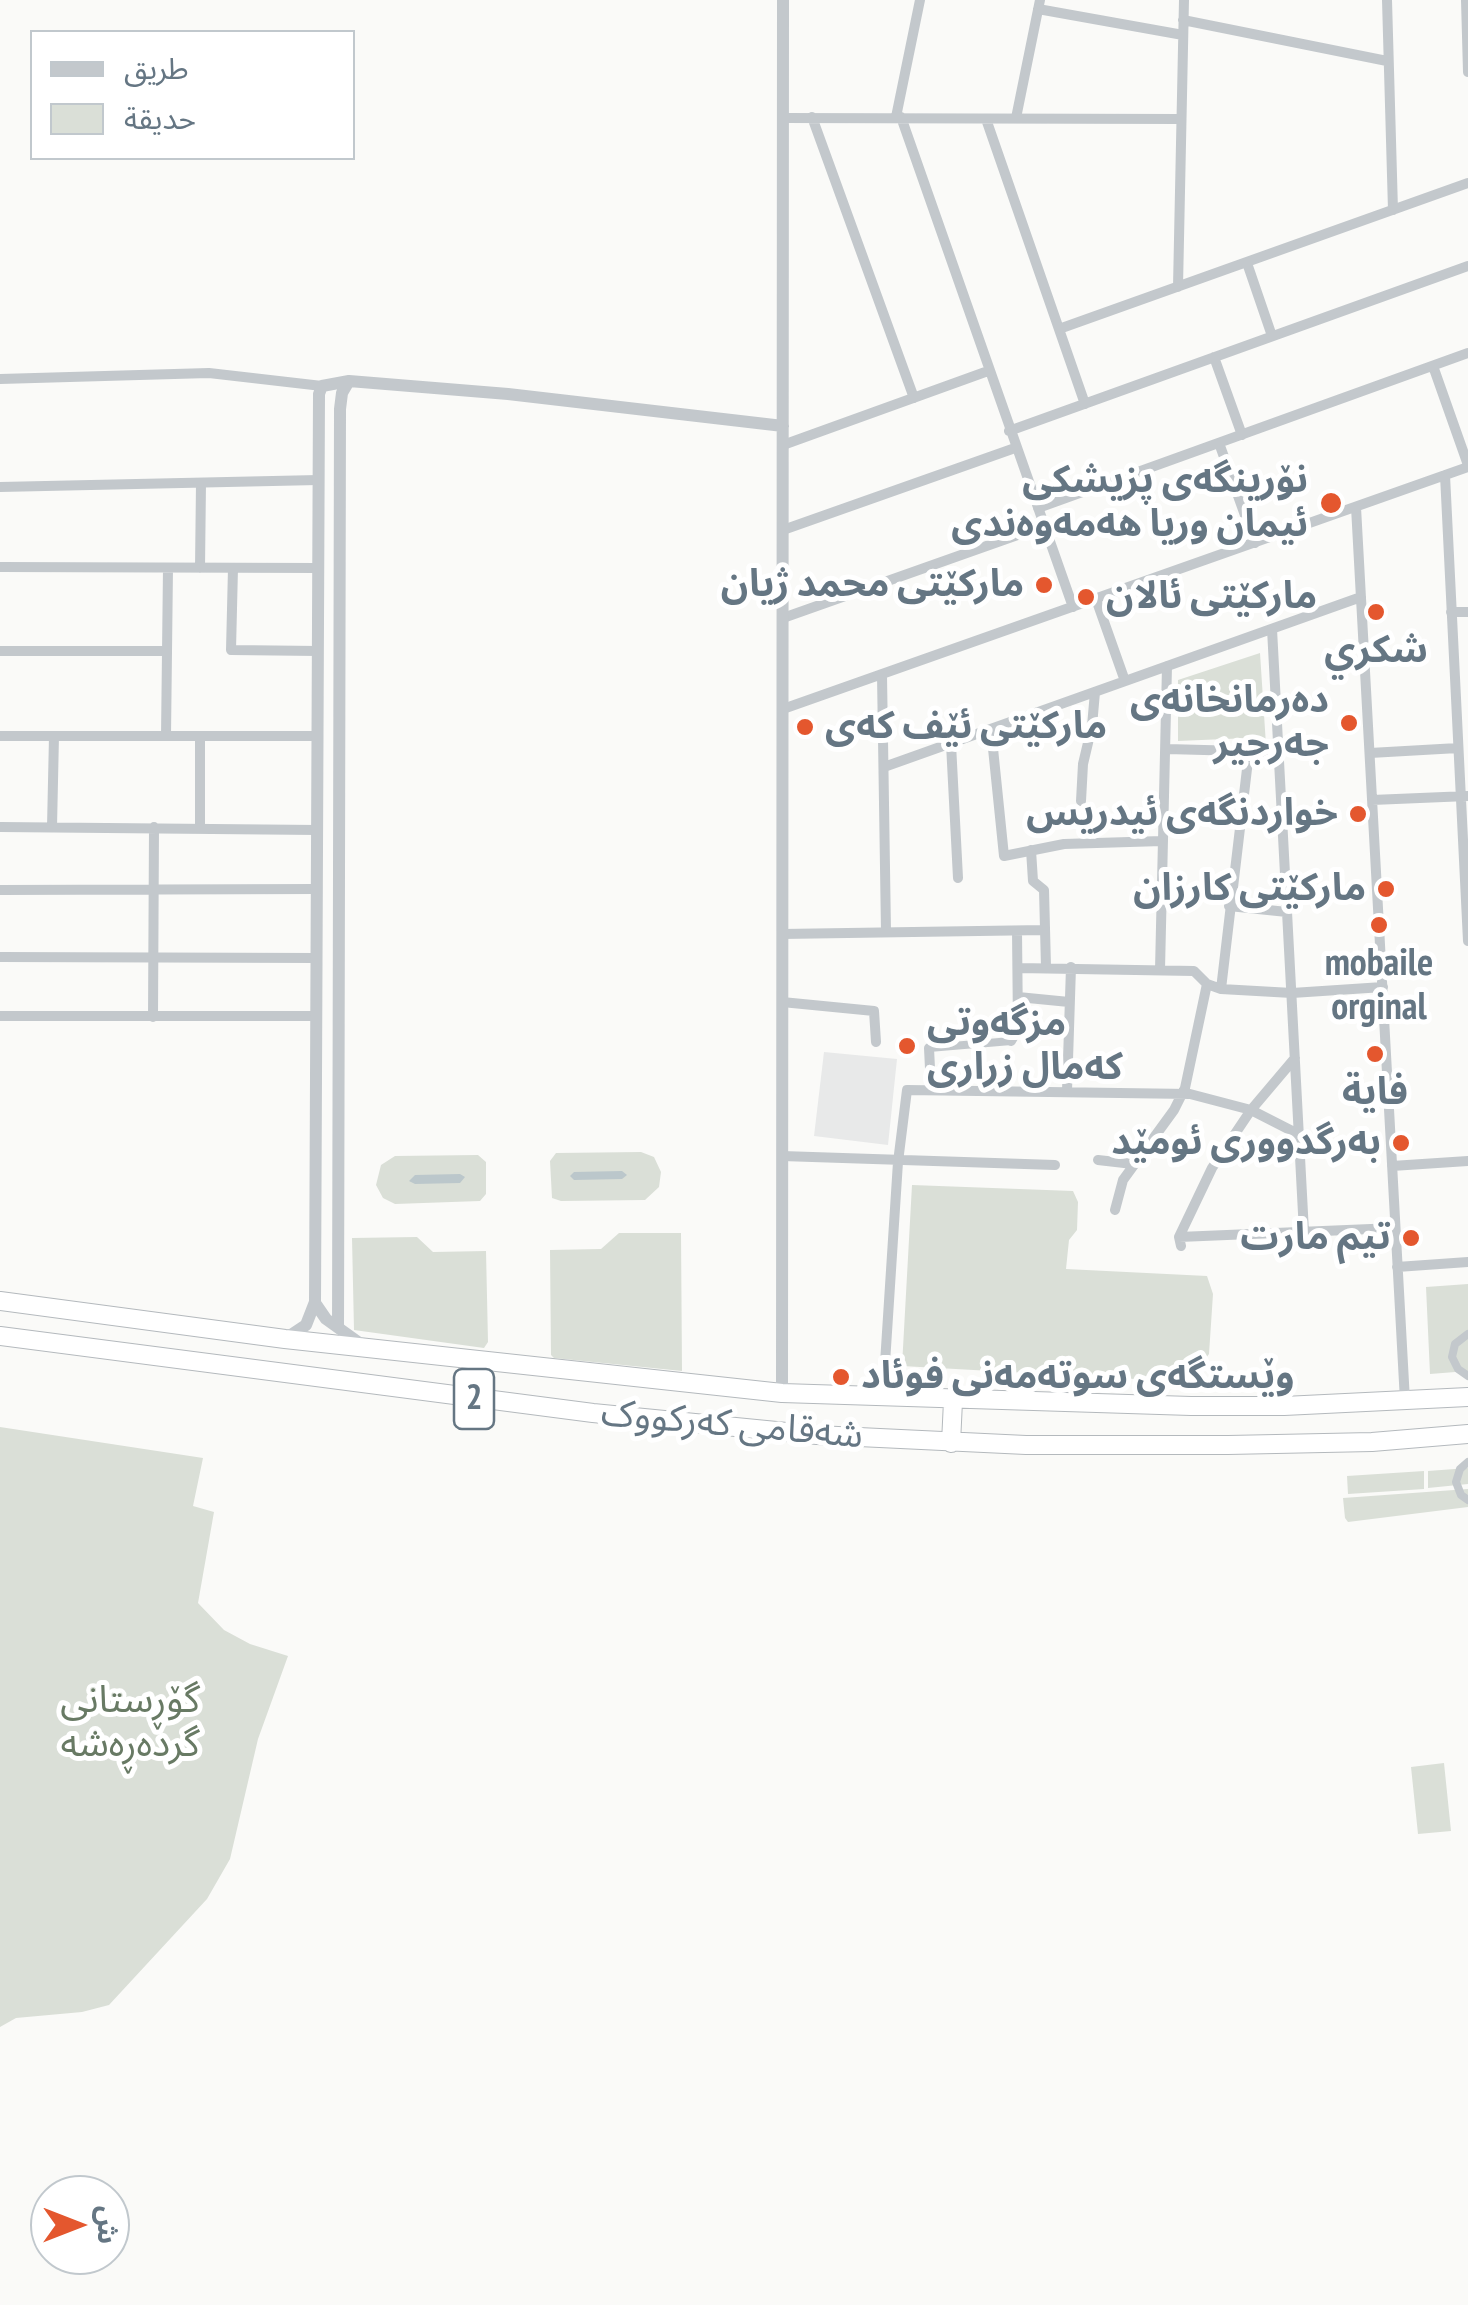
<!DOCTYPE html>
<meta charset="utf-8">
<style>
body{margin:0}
#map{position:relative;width:1468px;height:2305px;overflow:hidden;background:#fafaf8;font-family:"PT Sans Narrow","Noto Sans Arabic",sans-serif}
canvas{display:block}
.legend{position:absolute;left:30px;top:30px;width:325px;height:130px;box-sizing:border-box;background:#fff;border:2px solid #c1c8cd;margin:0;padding:12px 18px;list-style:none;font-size:30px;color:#657683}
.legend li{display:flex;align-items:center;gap:20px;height:50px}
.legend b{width:50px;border:2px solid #c1c8cd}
.north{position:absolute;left:30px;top:2175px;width:100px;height:100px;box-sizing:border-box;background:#fff;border:2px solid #c1c8cd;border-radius:50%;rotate:90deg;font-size:28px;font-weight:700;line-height:40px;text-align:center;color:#657683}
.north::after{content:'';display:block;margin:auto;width:35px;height:45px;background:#e4572e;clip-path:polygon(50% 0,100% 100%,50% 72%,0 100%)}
</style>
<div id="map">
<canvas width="1468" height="2305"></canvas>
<ul class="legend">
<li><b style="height:12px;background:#c3c8cc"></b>طريق</li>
<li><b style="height:28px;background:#dadfd7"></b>حديقة</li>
</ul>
<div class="north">ش</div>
</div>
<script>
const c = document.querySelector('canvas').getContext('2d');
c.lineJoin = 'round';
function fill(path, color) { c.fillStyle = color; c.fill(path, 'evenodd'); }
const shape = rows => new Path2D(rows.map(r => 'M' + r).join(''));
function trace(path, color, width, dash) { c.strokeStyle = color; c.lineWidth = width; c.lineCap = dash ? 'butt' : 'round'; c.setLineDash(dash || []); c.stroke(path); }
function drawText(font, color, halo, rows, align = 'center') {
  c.font = font + ' "PT Sans Narrow","Noto Sans Arabic",sans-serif'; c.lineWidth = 10; c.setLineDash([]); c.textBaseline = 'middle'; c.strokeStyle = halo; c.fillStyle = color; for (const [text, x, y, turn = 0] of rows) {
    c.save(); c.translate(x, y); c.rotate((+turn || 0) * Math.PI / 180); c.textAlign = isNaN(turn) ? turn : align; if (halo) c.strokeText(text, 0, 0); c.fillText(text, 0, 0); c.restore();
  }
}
const built = shape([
 [824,1052,897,1059,888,1145,814,1136]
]);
const green = shape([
 [1260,653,1266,745,1255,745,1249,738,1178,741,1178,680],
 [641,1152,654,1157,661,1172,659,1187,645,1200,561,1201,552,1198,550,1161,556,1153],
 [478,1155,486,1162,486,1194,480,1201,395,1204,383,1198,376,1185,381,1165,395,1156],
 [912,1185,1073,1191,1078,1202,1077,1230,1069,1240,1066,1269,1207,1276,1213,1294,1209,1354,1188,1382,902,1366],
 [619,1233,681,1233,682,1371,554,1358,551,1355,550,1250,601,1249],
 [417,1237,433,1252,486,1251,488,1342,484,1348,354,1330,352,1238],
 [1468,1284,1468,1371,1430,1374,1426,1287],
 [0,1427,203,1458,193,1506,214,1512,198,1603,224,1630,250,1644,288,1656,258,1739,230,1859,207,1899,109,2005,82,2012,16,2018,0,2027],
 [1468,1468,1468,1484,1428,1488,1428,1471],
 [1424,1471,1424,1489,1348,1494,1347,1476],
 [1468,1489,1468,1507,1348,1522,1345,1518,1343,1498],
 [1444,1763,1451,1831,1418,1834,1411,1767]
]);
const water = shape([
 [622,1171,627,1175,622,1179,574,1180,570,1176,574,1172],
 [460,1174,465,1177,460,1183,415,1184,409,1181,415,1175]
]);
const pedestrian = shape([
 [929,1048,1011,1041],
 [1468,1334,1455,1344,1452,1357,1458,1369,1468,1376],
 [1468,1462,1460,1469,1456,1482,1461,1495,1468,1500]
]);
const minor = shape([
 [1387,0,1393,210],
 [1466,0,1468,72],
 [1038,9,1183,35],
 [1183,20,1387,61],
 [812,117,914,398],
 [896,117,920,0],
 [901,117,1073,607],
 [783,118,1181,119],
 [1016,118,1040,0],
 [986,119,1085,404],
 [1247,263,1272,336],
 [1178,287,1184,0],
 [1059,329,1468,183],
 [1214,357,1242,435],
 [1433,366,1468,465],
 [0,379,209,373,322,386],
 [1009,431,1468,266],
 [1219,443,1255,543],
 [783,445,988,371],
 [1445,475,1468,941],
 [0,487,318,480],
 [1356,507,1405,1401],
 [1038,508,1468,353],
 [783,530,1015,448],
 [0,567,318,568],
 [200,568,201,483],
 [233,568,231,650,318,651],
 [1096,599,1125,681],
 [1451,612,1468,612],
 [783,618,1043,526],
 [1272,629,1304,1232],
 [0,651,167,651],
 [882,675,886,932],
 [783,709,1468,467],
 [991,729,1004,856,1064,844,1162,841],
 [0,736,318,736],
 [166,736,168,568],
 [951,744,958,878],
 [1167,749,1278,752],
 [1370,753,1458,748],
 [884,767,1361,597],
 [1372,800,1468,796],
 [1081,801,1083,764,1092,726,1095,692],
 [0,827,318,830],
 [52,827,54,736],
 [200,827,200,736],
 [1031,850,1033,881,1044,890,1046,967],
 [0,890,317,889],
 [1229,906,1287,912],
 [782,934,1044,930],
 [0,957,317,958],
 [1018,968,1194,971,1207,984,1221,989,1292,993,1383,987],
 [1160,970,1167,666],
 [1221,989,1249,752],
 [1018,997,1069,1002],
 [782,1002,874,1011,876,1042],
 [0,1016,317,1016],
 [153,1017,154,827],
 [1018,1029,1068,1031],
 [1011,1041,1018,1029,1017,931],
 [929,1048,931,1089],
 [1067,1091,1071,967],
 [782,1156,1055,1165],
 [1098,1160,1133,1164],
 [1392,1166,1468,1161],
 [1115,1210,1123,1180,1174,1110,1185,1088,1207,984],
 [1179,1237,1395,1228],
 [1181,1246,1179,1237,1212,1168,1251,1110,1295,1058],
 [1397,1267,1468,1262],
 [885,1363,898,1162,907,1090,1190,1094,1251,1110,1300,1135]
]);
const tertiary = shape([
 [315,1303,326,1319,365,1347],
 [338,1327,340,409,342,393,349,381],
 [285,1339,306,1325,315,1302,319,394,322,386,349,381,508,394,783,426],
 [782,1393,783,0]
]);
const trunk = shape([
 [0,1301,285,1339,782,1393,1191,1406,1284,1406,1468,1397],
 [0,1336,593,1413,817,1435,1026,1445,1228,1445,1372,1442,1468,1434],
 [951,1443,953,1401]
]);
const markers = [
 [1331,503,12,"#e4572e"],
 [1044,585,10,"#e4572e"],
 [1086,597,10,"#e4572e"],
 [1376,612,10,"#e4572e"],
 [1349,723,10,"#e4572e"],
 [805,727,10,"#e4572e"],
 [1358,814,10,"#e4572e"],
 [1386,889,10,"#e4572e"],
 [1379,925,10,"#e4572e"],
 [907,1046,10,"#e4572e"],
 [1375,1054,10,"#e4572e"],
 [1401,1143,10,"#e4572e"],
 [1411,1238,10,"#e4572e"],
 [841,1377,10,"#e4572e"]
];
const shields = [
 [474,1399,40]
];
const shieldNames = [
 ["2",474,1399]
];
const poiNames = [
 ["نۆرینگەی پزیشکی",1308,481],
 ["ئیمان وریا هەمەوەندی",1308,525],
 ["مارکێتی محمد ژیان",1024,585],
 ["مارکێتی ئالان",1106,597,"left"],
 ["شكري",1376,651,"center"],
 ["دەرمانخانەی",1329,701],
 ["جەرجیر",1329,745],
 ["مارکێتی ئێف کەی",825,727,"left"],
 ["خواردنگەی ئیدریس",1338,814],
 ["مارکێتی کارزان",1366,889],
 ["mobaile",1379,964,"center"],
 ["orginal",1379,1008,"center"],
 ["مزگەوتی",927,1024,"left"],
 ["کەمال زراری",927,1068,"left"],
 ["فایة",1375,1093,"center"],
 ["بەرگدووری ئومێد",1381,1143],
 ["تیم مارت",1391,1238],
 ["وێستگەی سوتەمەنی فوئاد",861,1377,"left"]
];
const streetNames = [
 ["شەقامی کەرکووک",732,1425,5]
];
const parkNames = [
 ["گۆڕستانی",130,1701],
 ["گردەڕەشە",130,1745]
];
fill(built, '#e8e9e9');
fill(green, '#dadfd7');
fill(water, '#bbc7cb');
trace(trunk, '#b4b9bd', 20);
trace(pedestrian, '#c3c8cc', 8);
trace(minor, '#c3c8cc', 10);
trace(tertiary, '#c3c8cc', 12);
trace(trunk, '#fff', 18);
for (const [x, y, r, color] of markers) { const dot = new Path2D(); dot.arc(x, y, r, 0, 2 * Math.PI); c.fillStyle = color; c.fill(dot); trace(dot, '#fff', 4); }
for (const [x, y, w] of shields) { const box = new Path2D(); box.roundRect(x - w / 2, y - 30, w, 60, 8); c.fillStyle = '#fff'; c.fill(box); trace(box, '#657683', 2.5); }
drawText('bold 35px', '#657683', null, shieldNames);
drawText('bold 38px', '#657683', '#fff', poiNames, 'right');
drawText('38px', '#657683', '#fff', streetNames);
drawText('38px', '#687a64', '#fff', parkNames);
</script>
